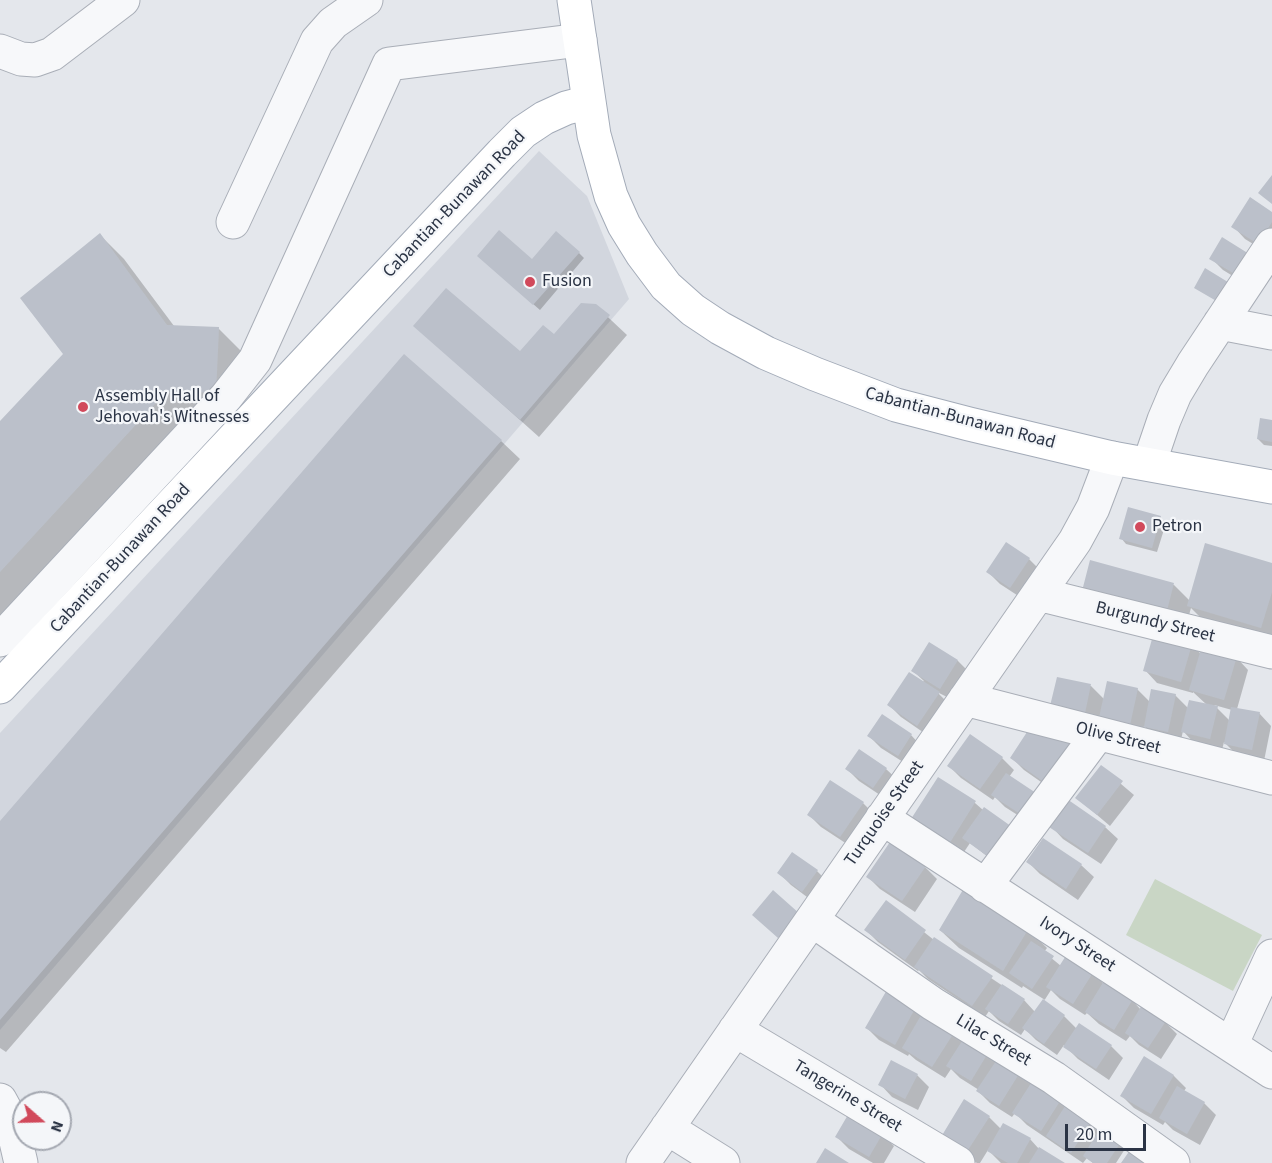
<!DOCTYPE html>
<style>
body{margin:0}
#map{position:relative;width:1272px;height:1163px;overflow:hidden;background:#e4e7ec;font-family:"Source Sans 3",sans-serif}
canvas{display:block}
.north{position:absolute;left:12px;top:1091px;width:60px;height:60px;box-sizing:border-box;background:#f4f6f9;border:2px solid #a4a8b1;border-radius:50%;rotate:110deg;font-size:16px;font-weight:700;line-height:24px;text-align:center;color:#2b3445}
.north::after{content:'';display:block;margin:auto;width:21px;height:27px;background:#d1495b;clip-path:polygon(50% 0,100% 100%,50% 72%,0 100%)}
.scale{position:absolute;left:1065px;top:1124px;width:81px;height:27px;box-sizing:border-box;border:3px solid #2b3445;border-top:0;padding-left:8px;font-size:18px;line-height:21px;white-space:nowrap;color:#2b3445;-webkit-text-stroke:4px #f4f6f9;paint-order:stroke}
</style>
<div id="map">
<canvas width="1272" height="1163"></canvas>
<div class="north">N</div>
<div class="scale">20 m</div>
</div>
<script>
const c = document.querySelector('canvas').getContext('2d');
c.lineJoin = 'round';
function fill(path, color) { c.fillStyle = color; c.fill(path, 'evenodd'); }
const shape = rows => new Path2D(rows.map(r => 'M' + r).join(''));
function trace(path, color, width, dash) { c.strokeStyle = color; c.lineWidth = width; c.lineCap = dash ? 'butt' : 'round'; c.setLineDash(dash || []); c.stroke(path); }
function drawText(font, color, halo, rows, align = 'center') {
  c.font = font + ' "Source Sans 3",sans-serif'; c.lineWidth = 4.5; c.setLineDash([]); c.textBaseline = 'middle'; c.strokeStyle = halo; c.fillStyle = color; for (const [text, x, y, turn = 0] of rows) {
    c.save(); c.translate(x, y); c.rotate((+turn || 0) * Math.PI / 180); c.textAlign = isNaN(turn) ? turn : align; if (halo) c.strokeText(text, 0, 0); c.fillText(text, 0, 0); c.restore();
  }
}
const built = shape([
 [539,151,587,196,629,299,0,1030,0,733]
]);
const green = shape([
 [1155,879,1262,935,1233,991,1126,935]
]);
const shadow = shape([
 [1272,214,1272,253,1271,255,1245,239,1233,226],
 [100,235,124,259,174,326,218,328,243,353,239,416,192,414,0,622,0,423,65,354],
 [1222,239,1254,289,1223,270,1211,258],
 [579,253,584,258,540,310,485,262,532,261],
 [595,305,627,335,539,437,415,326,520,353,554,336],
 [1272,421,1272,446,1264,445,1258,439],
 [501,441,520,459,6,1052,0,1048,0,823],
 [1160,517,1166,523,1157,552,1126,544,1121,538],
 [1007,544,1029,559,1041,571,1023,599,1000,584,988,572],
 [1091,562,1174,585,1190,601,1272,565,1272,644,1207,624,1191,608,1183,636],
 [930,644,958,661,970,673,953,700,937,692,951,706,930,737,901,717,889,705,924,681,913,671],
 [1192,645,1201,654,1236,657,1248,670,1237,709,1259,713,1271,726,1264,761,1238,756,1224,742,1222,750,1195,744,1183,731,1180,744,1158,739,1144,726,1142,736,1113,729,1099,716,1097,725,1064,718,1058,679,1091,686,1104,699,1137,689,1150,702,1175,695,1189,709,1207,705,1193,692,1193,693,1157,683,1145,670],
 [1214,705,1232,710,1230,721],
 [882,716,911,735,923,748,911,767,881,748,869,736],
 [1027,733,1061,796,1024,770,1012,758],
 [859,751,886,769,899,781,886,799,859,781,847,769],
 [1002,758,1014,770,1009,777,1041,830,1005,807,995,797,993,800,961,778,949,766],
 [1101,767,1134,795,1110,826,1077,798],
 [938,779,975,803,983,810,1006,871,970,843,962,855,925,831],
 [863,803,875,815,853,848,821,827,809,815],
 [1051,826,1105,827,1118,839,1101,864,1063,839],
 [1043,840,1081,865,1094,877,1078,900,1040,874,1028,862],
 [925,867,937,879,915,912,880,889,868,877],
 [817,871,829,883,815,903,791,885,779,873],
 [886,902,934,940,1024,1000,1035,1012,1045,1000,1023,986,1022,988,959,948,940,930,1028,929,1047,948,1044,952,1061,966,1093,973,1104,984,1132,1000,1141,1010,1165,1022,1177,1034,1161,1059,1139,1045,1130,1036,1126,1041,1099,1024,1087,1013,1085,1015,1060,999,1051,990,1044,1001,1064,1016,1077,1029,1111,1046,1123,1058,1109,1080,1078,1059,1064,1045,1057,1055,1036,1040,1025,1029,1021,1035,999,1021,989,1011,985,1017,928,979,919,970,918,971,878,942,866,930],
 [888,990,988,1054,996,1063,1000,1057,1125,1149,1116,1163,1093,1163,1087,1158,1083,1163,1027,1125,1015,1113,1012,1117,990,1103,978,1091,979,1090,960,1078,951,1069,945,1078,916,1060,909,1054,908,1056,879,1040,867,1028],
 [1145,1058,1174,1076,1186,1088,1184,1091,1204,1103,1216,1115,1200,1145,1173,1130,1165,1122,1163,1125,1134,1108,1122,1096],
 [917,1075,929,1087,918,1110,892,1097,880,1084],
 [989,1117,1001,1129,1030,1139,1039,1149,1063,1163,1001,1163,988,1150,980,1163,977,1163,955,1149],
 [882,1134,894,1146,884,1163,873,1163,849,1149,837,1137]
]);
const building = shape([
 [1272,175,1272,204,1258,193],
 [1250,197,1272,212,1272,222,1258,244,1231,227],
 [499,230,532,259,556,231,580,252,533,305,477,256],
 [100,233,167,325,219,327,216,393,167,391,0,572,0,421,63,354,20,298],
 [1222,237,1254,257,1242,278,1209,259],
 [1205,268,1236,287,1225,306,1194,288],
 [446,288,520,351,543,325,554,334,581,303,596,304,610,315,520,420,413,326],
 [404,354,502,440,0,1020,0,821],
 [1260,418,1272,420,1272,442,1257,439],
 [1128,507,1161,516,1152,548,1119,539],
 [1006,542,1030,558,1010,588,986,572],
 [1205,543,1272,563,1272,592,1261,628,1187,606],
 [1090,560,1174,583,1165,618,1081,595],
 [1154,632,1192,644,1181,682,1143,671],
 [929,642,958,660,940,689,911,671],
 [1202,646,1237,656,1224,700,1189,690],
 [909,672,940,692,917,726,887,705],
 [1057,677,1091,684,1085,713,1050,706],
 [1107,681,1138,688,1130,725,1099,718],
 [1151,689,1176,694,1168,732,1144,727],
 [1189,700,1218,706,1210,739,1181,732],
 [1231,707,1260,712,1252,750,1224,744],
 [882,714,912,734,898,756,867,736],
 [1027,732,1075,742,1048,785,1010,758],
 [970,734,1003,757,980,789,947,766],
 [859,749,887,768,873,788,845,769],
 [1101,765,1123,781,1097,815,1075,798],
 [1006,773,1042,797,1028,819,991,795],
 [938,777,976,801,949,844,911,819],
 [830,780,864,802,840,837,807,815],
 [1067,799,1106,826,1088,853,1049,827],
 [984,807,1015,829,993,860,962,838],
 [1043,838,1082,864,1066,889,1026,862],
 [890,842,926,866,902,901,866,877],
 [792,852,818,870,802,892,777,873],
 [964,888,1029,928,1003,971,939,930],
 [773,890,800,914,778,938,752,915],
 [886,900,926,930,905,960,864,930],
 [934,937,993,976,972,1006,914,967],
 [1031,941,1054,956,1032,989,1009,973],
 [1067,954,1094,971,1073,1004,1046,987],
 [1104,981,1133,999,1114,1030,1085,1012],
 [1002,984,1025,999,1008,1024,985,1009],
 [888,988,917,1005,895,1045,865,1028],
 [1043,999,1065,1015,1044,1044,1022,1028],
 [1142,1005,1166,1021,1148,1048,1125,1033],
 [923,1012,955,1031,932,1067,902,1048],
 [1079,1023,1112,1045,1096,1069,1063,1047],
 [964,1038,988,1053,971,1081,946,1066],
 [1000,1055,1022,1069,999,1106,976,1091],
 [1144,1056,1174,1075,1151,1114,1120,1096],
 [891,1060,918,1074,905,1099,878,1085],
 [1033,1080,1062,1098,1041,1131,1012,1113],
 [1177,1086,1205,1102,1187,1134,1159,1118],
 [964,1099,990,1116,966,1153,941,1137],
 [1069,1100,1094,1117,1071,1153,1046,1136],
 [849,1113,883,1133,869,1157,835,1137],
 [1003,1123,1031,1138,1017,1163,1008,1163,987,1151],
 [1100,1129,1121,1142,1107,1163,1093,1163,1083,1156],
 [1135,1143,1164,1163,1121,1163],
 [1039,1147,1065,1163,1029,1163],
 [825,1148,849,1163,816,1163]
]);
const minor = shape([
 [0,51,21,59,35,60,52,54,123,0],
 [233,222,317,41,333,23,366,0],
 [1220,323,1272,333],
 [1149,464,1164,420,1175,394,1193,364,1272,245],
 [1038,594,1272,652],
 [0,640,226,397,255,360,389,64,580,40],
 [965,699,1272,778],
 [882,818,1272,1072],
 [985,886,1098,734],
 [812,920,933,1004,1054,1078,1173,1163],
 [735,1030,958,1163],
 [1231,1045,1272,956],
 [0,1100,11,1120,21,1163],
 [667,1128,723,1163],
 [643,1163,1075,541,1093,508,1112,458]
]);
const major = shape([
 [574,0,594,135,611,196,624,225,642,254,666,286,693,310,720,328,766,353,815,374,896,405,969,424,1112,458,1272,487],
 [0,687,502,153,523,132,544,118,566,108,589,102]
]);
const markers = [
 [530,282,6,"#d1495b"],
 [83,407,6,"#d1495b"],
 [1140,527,6,"#d1495b"]
];
const streetNames = [
 ["Cabantian-Bunawan Road",455,205,-46],
 ["Cabantian-Bunawan Road",960,419,15],
 ["Cabantian-Bunawan Road",121,559,-47],
 ["Burgundy Street",1155,623,14],
 ["Olive Street",1118,739,14],
 ["Turquoise Street",885,814,-55],
 ["Ivory Street",1077,945,33],
 ["Lilac Street",993,1041,31],
 ["Tangerine Street",847,1097,31]
];
const poiNames = [
 ["Fusion",542,282],
 ["Assembly Hall of",95,397],
 ["Jehovah's Witnesses",95,418],
 ["Petron",1152,527]
];
fill(built, '#d2d6de');
fill(green, '#c9d6c5');
fill(shadow, '#0003');
fill(building, '#bbc0ca');
trace(minor, '#a9aeb7', 35);
trace(major, '#a3abb8', 35);
trace(minor, '#f7f8fa', 33);
trace(major, '#fff', 33);
for (const [x, y, r, color] of markers) { const dot = new Path2D(); dot.arc(x, y, r, 0, 2 * Math.PI); c.fillStyle = color; c.fill(dot); trace(dot, '#f4f6f9', 2); }
drawText('18px', '#2b3445', '#f4f6f9', streetNames);
drawText('18px', '#2b3445', '#f4f6f9', poiNames, 'left');
</script>
